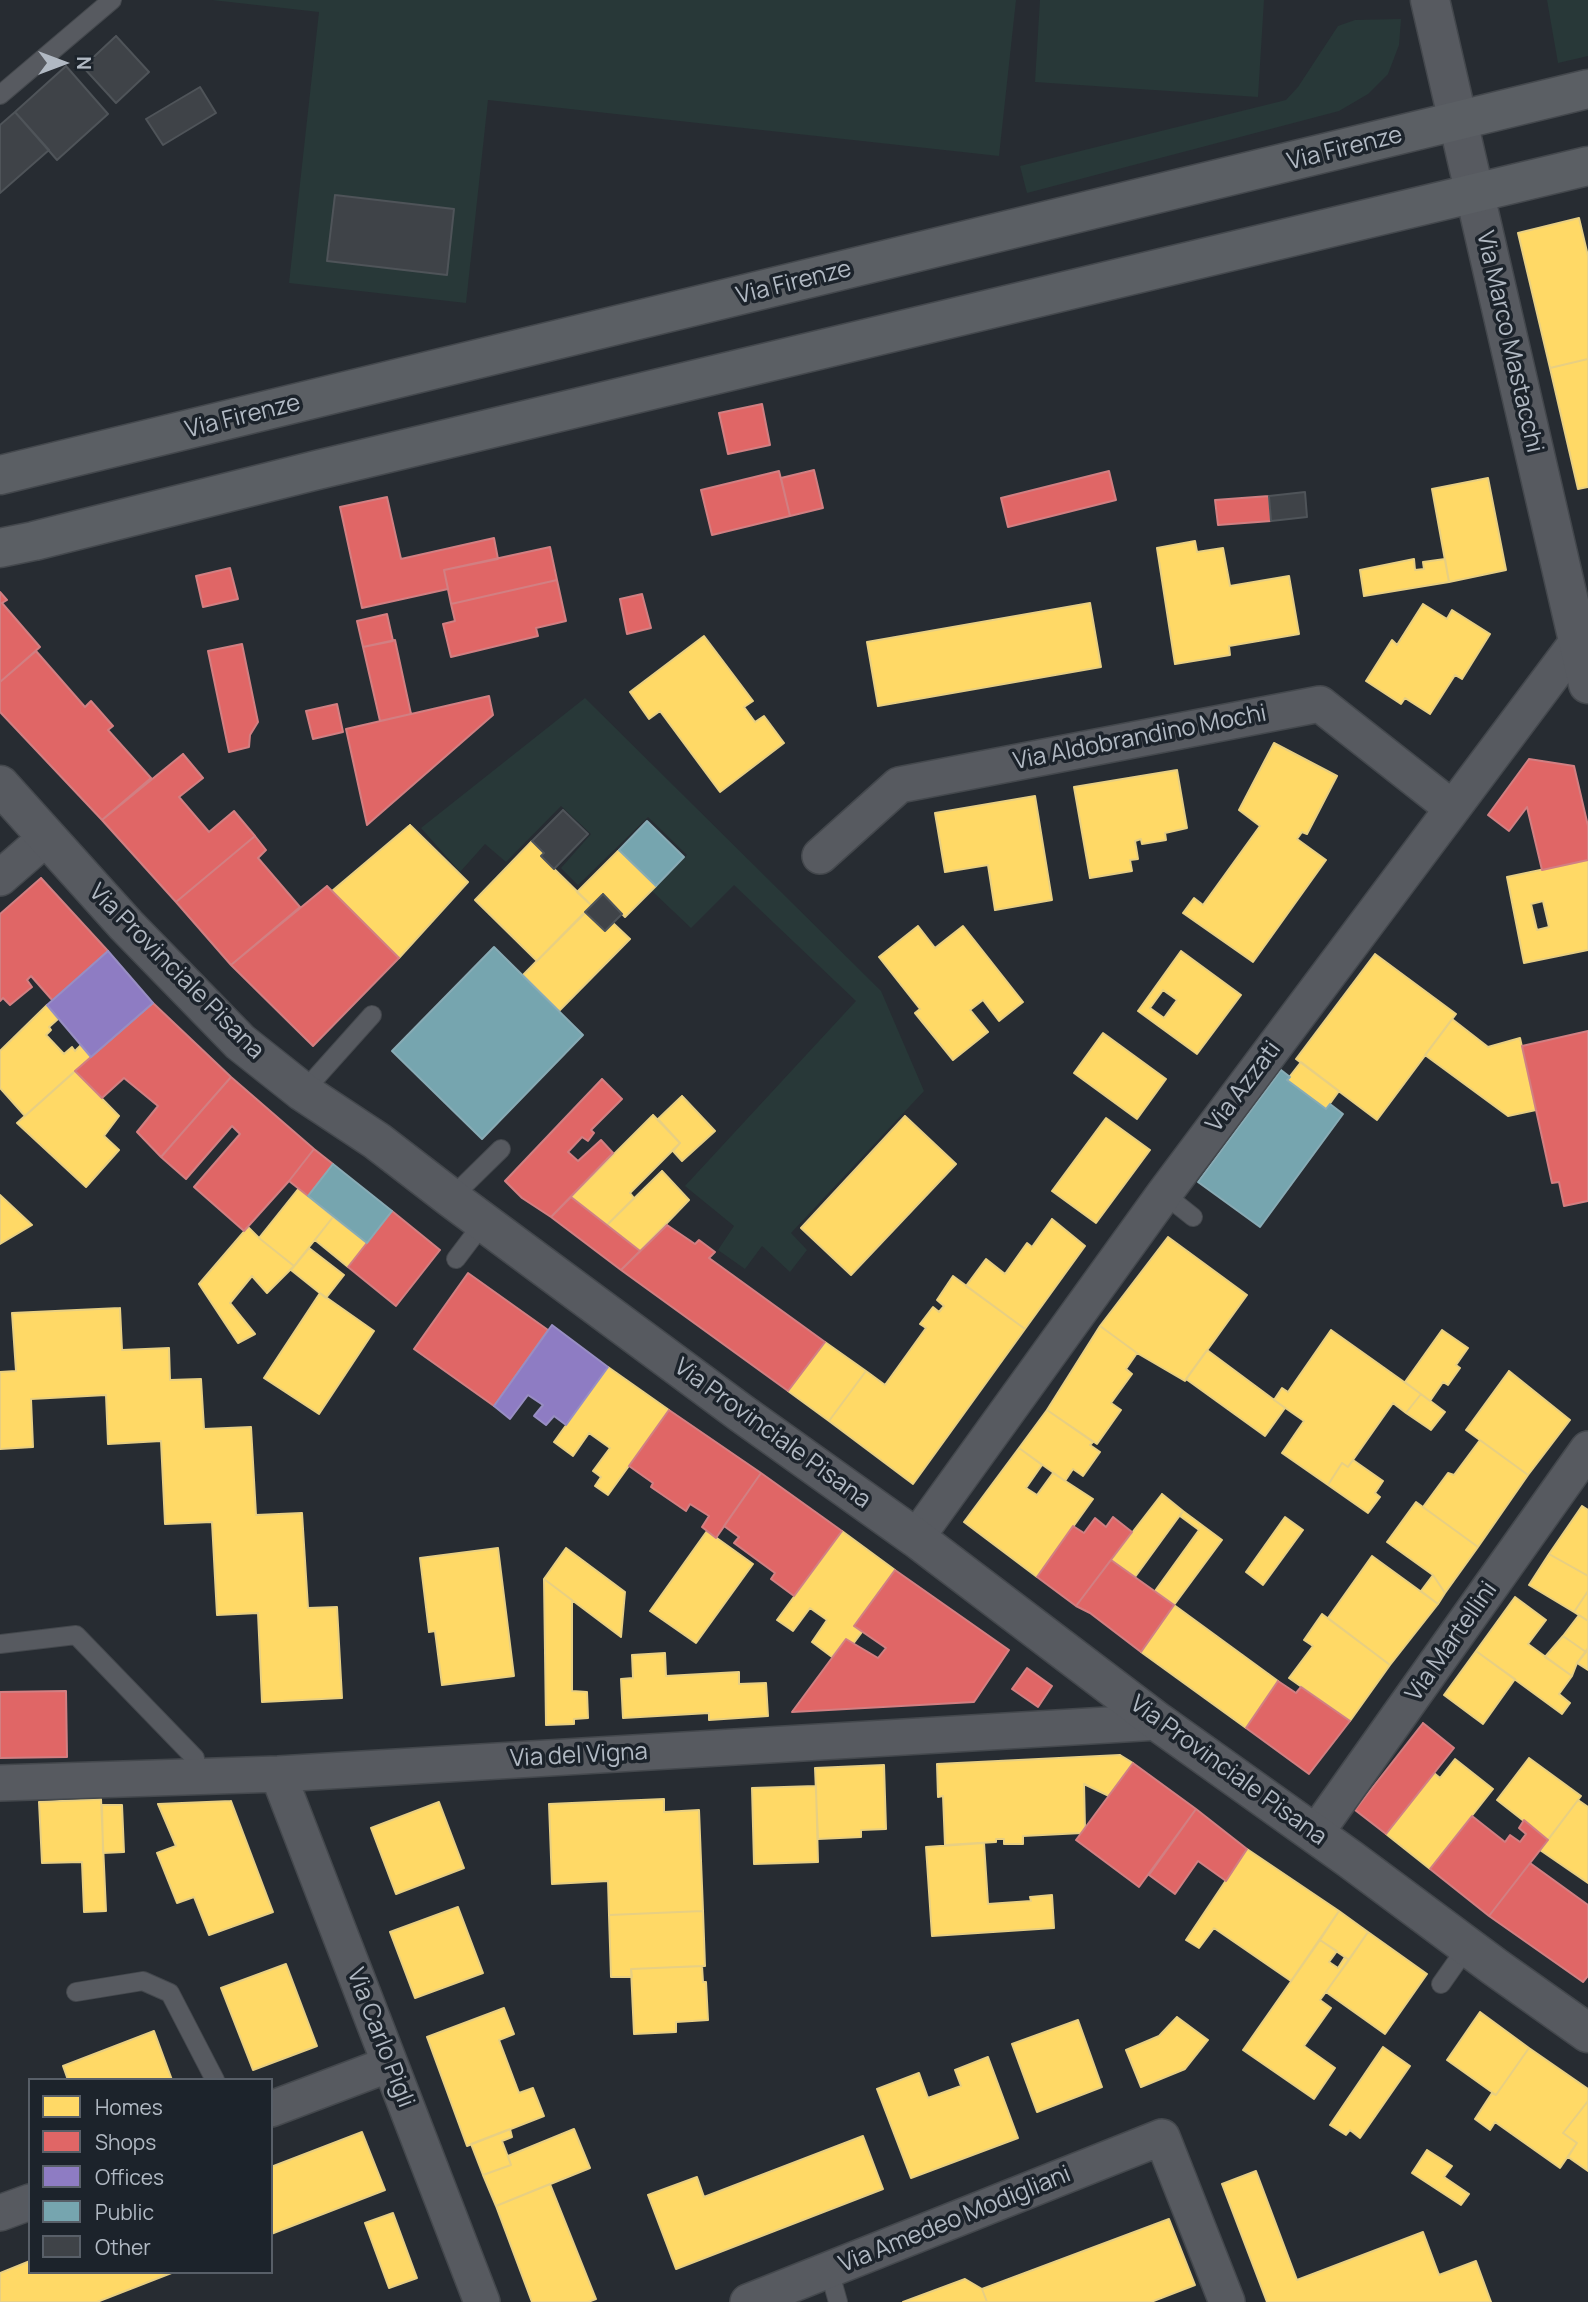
<!DOCTYPE html>
<style>
body{margin:0}
#map{position:relative;width:1588px;height:2302px;overflow:hidden;background:#272c32;font-family:Manrope,sans-serif}
canvas{display:block}
.legend{position:absolute;left:28px;top:2078px;width:245px;height:196px;box-sizing:border-box;background:#1c232b;border:2px solid #585f68;margin:0;padding:9px 12px;list-style:none;font-size:21px;color:#b1b9c3}
.legend li{display:flex;align-items:center;gap:14px;height:35px}
.legend b{width:35px;border:2px solid #585f68}
.north{position:absolute;left:28px;top:28px;width:70px;height:70px;-webkit-text-stroke:5px #1c232b;paint-order:stroke;rotate:90deg;font-size:19px;font-weight:700;line-height:28px;text-align:center;color:#b1b9c3}
.north::after{content:'';display:block;margin:auto;width:24px;height:32px;background:#b1b9c3;clip-path:polygon(50% 0,100% 100%,50% 72%,0 100%)}
</style>
<div id="map">
<canvas width="1588" height="2302"></canvas>
<ul class="legend">
<li><b style="height:19px;background:#ffd966"></b>Homes</li>
<li><b style="height:19px;background:#e06666"></b>Shops</li>
<li><b style="height:19px;background:#8e7cc3"></b>Offices</li>
<li><b style="height:19px;background:#76a5af"></b>Public</li>
<li><b style="height:19px;background:#3f4348"></b>Other</li>
</ul>
<div class="north">N</div>
</div>
<script>
const c = document.querySelector('canvas').getContext('2d');
c.lineJoin = 'round';
function fill(path, color) { c.fillStyle = color; c.fill(path, 'evenodd'); }
const shape = rows => new Path2D(rows.map(r => 'M' + r).join(''));
function trace(path, color, width, dash) { c.strokeStyle = color; c.lineWidth = width; c.lineCap = dash ? 'butt' : 'round'; c.setLineDash(dash || []); c.stroke(path); }
function drawText(font, color, halo, rows, align = 'center') {
  c.font = font + ' Manrope,sans-serif'; c.lineWidth = 7; c.setLineDash([]); c.textBaseline = 'middle'; c.strokeStyle = halo; c.fillStyle = color; for (const [text, x, y, turn = 0] of rows) {
    c.save(); c.translate(x, y); c.rotate((+turn || 0) * Math.PI / 180); c.textAlign = isNaN(turn) ? turn : align; if (halo) c.strokeText(text, 0, 0); c.fillText(text, 0, 0); c.restore();
  }
}
const green = shape([
 [212,0,1016,0,999,156,488,100,466,303,289,283,319,12],
 [1040,0,1264,0,1258,97,1035,82],
 [1547,0,1588,0,1588,56,1558,63],
 [1401,19,1399,45,1388,74,1368,94,1339,111,1027,193,1020,166,1286,100,1298,87,1338,26,1355,20],
 [585,698,881,991,924,1091,791,1233,807,1250,790,1272,762,1246,745,1269,718,1250,734,1226,685,1186,856,1001,734,885,691,928,652,891,687,855,648,817,578,885,561,868,591,834,561,806,506,862,485,844,460,872,421,828]
]);
const homes = shape([
 [1579,218,1588,256,1588,359,1550,368,1518,233,1579,218],
 [1588,359,1588,487,1578,489,1550,368,1588,359],
 [1488,478,1506,570,1449,582,1432,489,1488,478],
 [1195,541,1197,552,1223,548,1230,586,1289,576,1299,634,1229,646,1230,655,1175,664,1157,548,1195,541],
 [1414,559,1415,570,1424,569,1423,562,1445,559,1449,582,1364,596,1360,570,1414,559],
 [1090,603,1101,667,878,706,867,642,1090,603],
 [1423,604,1447,619,1452,610,1490,634,1462,679,1455,675,1430,714,1405,698,1401,704,1366,681,1392,640,1397,645,1423,604],
 [704,636,753,701,744,707,755,722,764,716,784,743,720,792,660,711,649,719,630,692,704,636],
 [1274,743,1337,776,1307,834,1302,832,1297,839,1326,860,1253,962,1183,913,1194,898,1203,905,1260,826,1239,810,1274,743],
 [1177,770,1187,828,1165,833,1166,840,1142,844,1141,839,1135,841,1138,859,1130,860,1132,871,1090,878,1074,787,1177,770],
 [1035,796,1052,900,995,910,988,865,945,872,935,813,1035,796],
 [410,825,468,882,399,958,332,891,410,825],
 [532,841,544,853,541,856,592,906,537,961,475,900,532,841],
 [619,850,656,886,625,917,603,894,592,906,577,892,619,850],
 [1588,860,1588,950,1524,963,1507,877,1588,860],
 [1543,901,1549,927,1537,930,1531,904,1543,901],
 [585,912,605,931,613,923,630,939,559,1011,523,975,585,912],
 [918,926,935,948,963,926,1023,1002,999,1021,983,1000,970,1010,988,1032,953,1060,915,1013,920,1009,879,957,918,926],
 [1181,951,1241,995,1197,1054,1138,1011,1181,951],
 [1163,990,1177,1000,1164,1018,1150,1008,1163,990],
 [1375,954,1456,1014,1377,1120,1296,1059,1375,954],
 [47,1005,58,1019,49,1027,51,1030,46,1035,64,1054,72,1047,75,1051,81,1045,91,1057,25,1116,0,1088,0,1051,47,1005],
 [1452,1019,1488,1047,1520,1038,1536,1110,1508,1116,1425,1055,1452,1019],
 [1103,1033,1166,1079,1137,1119,1074,1073,1103,1033],
 [1301,1062,1339,1091,1326,1109,1287,1080,1301,1062],
 [75,1071,119,1116,104,1136,119,1150,86,1187,17,1123,75,1071],
 [682,1096,715,1131,682,1161,673,1151,680,1143,658,1119,682,1096],
 [653,1115,680,1143,630,1193,634,1198,607,1225,571,1197,653,1115],
 [905,1116,956,1164,851,1275,801,1228,905,1116],
 [1106,1118,1150,1150,1096,1223,1052,1191,1106,1118],
 [662,1171,689,1200,640,1251,607,1225,662,1171],
 [299,1188,333,1217,294,1266,259,1238,299,1188],
 [0,1195,32,1225,0,1244,0,1195],
 [333,1217,367,1243,348,1267,315,1240,333,1217],
 [1052,1219,1085,1246,1025,1329,966,1286,986,1259,1005,1274,1027,1243,1032,1247,1052,1219],
 [248,1227,259,1238,294,1266,267,1293,252,1276,230,1303,255,1334,238,1343,199,1284,248,1227],
 [1168,1237,1247,1295,1185,1381,1137,1353,1100,1326,1168,1237],
 [309,1248,344,1275,326,1298,291,1270,309,1248],
 [953,1276,1025,1329,913,1484,829,1421,866,1371,885,1385,926,1328,920,1324,933,1307,939,1312,944,1306,937,1300,953,1276],
 [320,1293,374,1331,319,1414,264,1378,320,1293],
 [120,1308,122,1350,169,1348,170,1380,201,1379,204,1429,251,1427,256,1515,302,1513,308,1608,337,1607,342,1698,262,1702,258,1613,217,1615,212,1522,165,1524,161,1441,108,1444,106,1395,31,1399,33,1447,0,1449,0,1372,16,1371,12,1313,120,1308],
 [1100,1326,1137,1353,1126,1369,1132,1374,1111,1403,1121,1410,1097,1444,1047,1410,1100,1326],
 [1331,1330,1421,1394,1406,1413,1393,1403,1348,1467,1342,1463,1328,1485,1282,1453,1304,1421,1274,1400,1282,1388,1288,1392,1331,1330],
 [1442,1330,1468,1348,1456,1365,1460,1368,1448,1385,1443,1382,1430,1401,1405,1382,1442,1330],
 [825,1342,866,1371,829,1421,788,1391,825,1342],
 [1207,1350,1285,1408,1265,1436,1186,1379,1207,1350],
 [608,1367,669,1410,608,1495,595,1486,601,1477,593,1471,610,1448,589,1433,573,1456,554,1442,608,1367],
 [1509,1371,1570,1420,1528,1475,1466,1430,1509,1371],
 [1421,1394,1445,1412,1431,1430,1406,1413,1421,1394],
 [1047,1410,1093,1442,1090,1445,1100,1452,1083,1476,1073,1469,1065,1481,1019,1448,1047,1410],
 [1480,1440,1528,1475,1478,1547,1423,1507,1448,1473,1454,1475,1480,1440],
 [1019,1448,1042,1465,1026,1488,1037,1495,1053,1473,1093,1499,1037,1577,964,1522,1019,1448],
 [1353,1460,1383,1481,1375,1493,1380,1497,1368,1513,1328,1485,1342,1463,1348,1467,1353,1460],
 [1162,1494,1183,1511,1135,1577,1111,1560,1162,1494],
 [1416,1502,1478,1547,1445,1593,1433,1575,1387,1542,1416,1502],
 [1582,1506,1588,1510,1588,1576,1549,1554,1582,1506],
 [1183,1511,1222,1540,1174,1605,1155,1591,1199,1530,1180,1516,1183,1511],
 [1285,1517,1303,1530,1263,1585,1246,1572,1285,1517],
 [707,1531,753,1564,696,1643,650,1611,707,1531],
 [842,1531,895,1570,854,1626,862,1632,853,1644,846,1639,832,1657,812,1642,827,1620,810,1608,793,1631,777,1620,842,1531],
 [498,1548,514,1676,442,1685,435,1631,429,1632,420,1558,498,1548],
 [566,1548,625,1592,621,1637,544,1579,566,1548],
 [1549,1554,1588,1576,1588,1591,1574,1612,1529,1585,1549,1554],
 [1372,1556,1438,1604,1390,1665,1328,1618,1372,1556],
 [1433,1575,1445,1593,1438,1604,1421,1591,1433,1575],
 [544,1579,572,1600,572,1691,587,1692,588,1718,574,1719,574,1724,546,1725,544,1579],
 [1588,1591,1588,1621,1574,1612,1588,1591],
 [1515,1597,1546,1620,1528,1644,1572,1676,1559,1694,1570,1703,1562,1714,1476,1651,1515,1597],
 [1174,1605,1278,1681,1246,1728,1141,1652,1174,1605],
 [1322,1614,1390,1665,1350,1721,1289,1678,1313,1646,1304,1640,1322,1614],
 [1579,1615,1588,1621,1588,1648,1586,1652,1563,1636,1579,1615],
 [1563,1636,1586,1652,1577,1663,1572,1676,1545,1657,1563,1636],
 [1588,1648,1588,1670,1577,1663,1588,1648],
 [1476,1651,1515,1679,1483,1724,1444,1695,1476,1651],
 [665,1653,666,1676,739,1672,739,1684,766,1683,768,1716,709,1720,709,1713,623,1718,621,1679,633,1678,632,1655,665,1653],
 [1120,1755,1133,1763,1109,1796,1084,1784,1085,1828,1082,1833,1023,1836,1023,1844,1004,1844,1004,1839,996,1839,996,1842,945,1845,943,1796,938,1797,937,1764,1120,1755],
 [1529,1758,1581,1796,1548,1840,1497,1800,1529,1758],
 [1455,1759,1493,1789,1430,1869,1386,1834,1434,1773,1440,1778,1455,1759],
 [884,1765,886,1829,861,1830,861,1837,818,1839,815,1768,884,1765],
 [816,1786,818,1862,754,1864,752,1788,816,1786],
 [101,1799,106,1911,84,1912,82,1862,42,1863,39,1802,101,1799],
 [664,1799,664,1812,699,1810,703,1911,609,1915,608,1881,552,1884,549,1804,664,1799],
 [1578,1800,1588,1807,1588,1883,1540,1850,1578,1800],
 [231,1801,273,1912,209,1935,194,1897,177,1903,157,1853,176,1846,158,1804,231,1801],
 [439,1802,464,1868,396,1894,371,1828,439,1802],
 [102,1805,122,1805,124,1852,103,1853,102,1805],
 [984,1843,988,1904,1031,1901,1030,1897,1052,1895,1054,1928,932,1936,926,1847,984,1843],
 [1247,1849,1339,1911,1291,1981,1214,1928,1199,1948,1186,1940,1247,1849],
 [458,1907,483,1973,415,1998,390,1932,458,1907],
 [703,1911,705,1966,631,1969,632,1977,611,1977,609,1915,703,1911],
 [1339,1911,1368,1932,1349,1960,1320,1940,1339,1911],
 [1368,1932,1427,1974,1385,2034,1326,1992,1368,1932],
 [1320,1940,1337,1951,1329,1962,1338,1968,1345,1957,1349,1960,1320,2000,1331,2008,1304,2046,1335,2068,1314,2099,1243,2050,1320,1940],
 [286,1964,317,2046,253,2070,221,1988,286,1964],
 [702,1966,703,1982,706,1982,708,2020,676,2022,676,2032,634,2034,631,1969,702,1966],
 [504,2008,514,2034,499,2040,519,2093,533,2088,544,2116,467,2146,427,2037,504,2008],
 [1480,2012,1529,2048,1496,2095,1447,2060,1480,2012],
 [1177,2017,1208,2040,1185,2069,1141,2087,1126,2050,1159,2036,1177,2017],
 [1078,2020,1102,2087,1037,2112,1012,2044,1078,2020],
 [154,2031,172,2080,68,2080,63,2066,154,2031],
 [1383,2047,1410,2066,1360,2138,1350,2130,1346,2135,1330,2125,1383,2047],
 [1529,2048,1588,2089,1588,2101,1563,2133,1577,2143,1560,2168,1495,2122,1490,2130,1475,2119,1492,2093,1496,2095,1529,2048],
 [988,2057,1018,2138,911,2178,877,2089,919,2073,928,2098,961,2086,955,2070,988,2057],
 [1588,2101,1588,2171,1568,2157,1577,2143,1563,2133,1588,2101],
 [510,2129,512,2137,502,2141,511,2165,483,2175,471,2144,510,2129],
 [574,2129,590,2168,496,2206,483,2175,511,2165,508,2156,574,2129],
 [362,2132,385,2190,271,2234,271,2167,362,2132],
 [863,2136,883,2189,676,2269,648,2195,697,2177,704,2197,863,2136],
 [1427,2150,1452,2166,1444,2177,1469,2194,1461,2205,1412,2173,1427,2150],
 [1256,2171,1297,2280,1423,2232,1439,2275,1476,2261,1491,2302,1267,2302,1222,2184,1256,2171],
 [550,2184,596,2299,588,2302,532,2302,496,2206,550,2184],
 [393,2213,417,2278,389,2288,365,2223,393,2213],
 [1169,2219,1195,2285,1151,2302,987,2302,982,2289,1169,2219],
 [30,2261,30,2272,174,2272,97,2302,0,2302,0,2273,30,2261],
 [965,2279,982,2289,987,2302,903,2302,965,2279]
]);
const shops = shape([
 [762,404,770,445,728,454,719,413,762,404],
 [814,470,823,508,790,516,781,478,814,470],
 [779,471,790,516,712,535,701,490,779,471],
 [1109,471,1116,500,1008,527,1001,498,1109,471],
 [1269,496,1271,521,1218,525,1215,500,1269,496],
 [387,497,401,559,494,538,498,559,444,570,448,589,362,608,340,507,387,497],
 [550,547,557,580,451,604,444,570,550,547],
 [230,568,238,599,203,607,196,576,230,568],
 [557,580,566,621,536,628,538,636,451,657,443,624,455,621,451,604,557,580],
 [0,592,7,600,2,603,40,647,0,682,0,592],
 [642,594,651,628,627,634,620,599,642,594],
 [387,614,393,641,363,647,357,621,387,614],
 [395,640,411,714,380,721,363,647,395,640],
 [242,644,258,722,250,735,249,747,229,752,208,651,242,644],
 [36,651,85,707,91,701,113,726,108,730,151,778,102,820,0,712,0,682,36,651],
 [489,696,493,715,367,825,346,729,489,696],
 [337,704,343,732,313,739,306,711,337,704],
 [183,754,203,778,179,797,209,832,234,811,255,836,176,902,102,820,183,754],
 [1529,759,1574,766,1588,826,1588,860,1542,870,1527,807,1509,831,1488,815,1529,759],
 [255,836,266,850,258,858,300,907,231,965,176,902,255,836],
 [41,878,108,951,53,1001,31,976,27,980,32,987,10,1005,3,998,0,1001,0,914,41,878],
 [327,886,399,958,313,1046,231,965,327,886],
 [153,1003,231,1077,161,1157,137,1132,158,1106,124,1078,102,1098,75,1071,153,1003],
 [1588,1031,1588,1201,1564,1206,1559,1182,1552,1183,1522,1046,1588,1031],
 [231,1077,314,1149,289,1181,244,1231,194,1187,240,1134,232,1126,186,1179,161,1157,231,1077],
 [602,1079,622,1099,591,1130,594,1133,588,1141,582,1137,568,1152,578,1161,601,1140,613,1153,551,1217,522,1198,505,1181,602,1079],
 [314,1149,333,1164,308,1196,289,1181,314,1149],
 [571,1197,640,1251,621,1270,551,1217,571,1197],
 [392,1211,440,1250,396,1306,348,1267,392,1211],
 [667,1225,695,1244,699,1240,715,1252,709,1258,825,1342,788,1391,621,1270,667,1225],
 [468,1273,548,1330,494,1406,414,1349,468,1273],
 [669,1410,761,1473,716,1538,702,1527,709,1516,690,1504,686,1511,651,1487,653,1483,629,1466,669,1410],
 [761,1473,842,1531,794,1596,771,1579,775,1573,734,1543,739,1537,724,1526,761,1473],
 [1113,1517,1132,1532,1076,1606,1037,1577,1073,1526,1084,1533,1095,1518,1106,1527,1113,1517],
 [1111,1560,1174,1605,1141,1652,1090,1613,1076,1606,1111,1560],
 [895,1570,1009,1650,974,1702,792,1712,846,1639,878,1658,886,1648,854,1626,895,1570],
 [1027,1668,1052,1686,1038,1707,1012,1689,1027,1668],
 [1278,1681,1296,1693,1301,1687,1350,1721,1309,1774,1246,1728,1278,1681],
 [66,1691,67,1757,0,1758,0,1692,66,1691],
 [1423,1723,1454,1748,1386,1834,1355,1810,1423,1723],
 [1133,1763,1196,1809,1139,1887,1076,1840,1133,1763],
 [1196,1809,1247,1849,1226,1881,1198,1861,1175,1894,1149,1875,1196,1809],
 [1472,1816,1505,1842,1510,1835,1520,1842,1526,1834,1519,1828,1524,1820,1548,1840,1489,1916,1430,1869,1472,1816],
 [1530,1863,1588,1905,1588,1976,1583,1982,1489,1916,1530,1863]
]);
const offices = shape([
 [108,951,153,1003,91,1057,47,1005,108,951],
 [552,1325,608,1367,566,1425,554,1416,546,1425,534,1416,543,1405,528,1395,510,1419,494,1406,552,1325]
]);
const public = shape([
 [647,821,684,857,656,886,619,850,647,821],
 [494,947,583,1035,482,1139,392,1051,494,947],
 [1281,1070,1290,1077,1287,1080,1326,1109,1330,1104,1343,1114,1260,1227,1198,1182,1281,1070],
 [333,1164,392,1211,367,1243,308,1196,333,1164]
]);
const building = shape([
 [116,36,149,72,116,103,83,67,116,36],
 [66,66,108,114,57,160,15,112,66,66],
 [200,87,216,113,163,145,146,119,200,87],
 [15,112,49,150,0,193,0,125,15,112],
 [335,195,454,209,447,275,327,261,335,195],
 [1305,492,1307,517,1271,521,1269,496,1305,492],
 [563,810,588,834,554,869,541,856,544,853,532,841,563,810],
 [603,894,622,914,605,931,585,912,603,894]
]);
const service = shape([
 [0,95,112,0],
 [303,1092,372,1015],
 [1164,1194,1193,1217],
 [451,1198,501,1149],
 [456,1259,484,1222],
 [0,1644,76,1635,195,1758,196,1776],
 [1441,1984,1467,1947],
 [76,1992,143,1981,170,1993,215,2080],
 [829,2270,838,2302]
]);
const minor = shape([
 [820,856,899,785,1320,704,1452,808],
 [0,878,46,838],
 [916,1538,1164,1194,1578,641],
 [278,1774,482,2302],
 [0,1783,278,1774,1158,1722],
 [1315,1834,1588,1449],
 [271,2109,390,2064],
 [0,2213,30,2202],
 [748,2302,1162,2137,1227,2302]
]);
const tertiary = shape([
 [1430,0,1588,684],
 [0,785,126,925,240,1042,303,1092,377,1141,451,1198,741,1413,916,1538,1158,1722,1350,1859,1495,1967,1588,2033]
]);
const secondary = shape([
 [0,475,1588,89],
 [0,548,34,541,317,470,1588,166]
]);
const streetNames = [
 ["Via Firenze",1345,149,-14],
 ["Via Firenze",794,283,-14],
 ["Via Marco Mastacchi",1509,342,77],
 ["Via Firenze",243,417,-14],
 ["Via Aldobrandino Mochi",1140,738,-11],
 ["Via Provinciale Pisana",176,972,45],
 ["Via Azzati",1244,1087,-53],
 ["Via Provinciale Pisana",772,1434,36],
 ["Via Martellini",1452,1642,-55],
 ["Via del Vigna",579,1756,-3],
 ["Via Provinciale Pisana",1228,1771,36],
 ["Via Carlo Pigli",380,2038,69],
 ["Via Amedeo Modigliani",955,2220,-22]
];
fill(green, '#283838');
fill(homes, '#ffd966');
trace(homes, '#e8cf82', 2);
fill(shops, '#e06666');
trace(shops, '#d27f82', 2);
fill(offices, '#8e7cc3');
trace(offices, '#988ec3', 2);
fill(public, '#76a5af');
trace(public, '#88abb5', 2);
fill(building, '#3f4348');
trace(building, '#4f5459', 2);
trace(service, '#44484d', 20);
trace(minor, '#44484d', 38);
trace(tertiary, '#44484d', 41);
trace(secondary, '#44484d', 41);
trace(service, '#575a60', 18);
trace(minor, '#575a60', 35);
trace(tertiary, '#575a60', 38);
trace(secondary, '#5b5f64', 38);
drawText('24px', '#b1b9c3', '#1c232b', streetNames);
</script>
